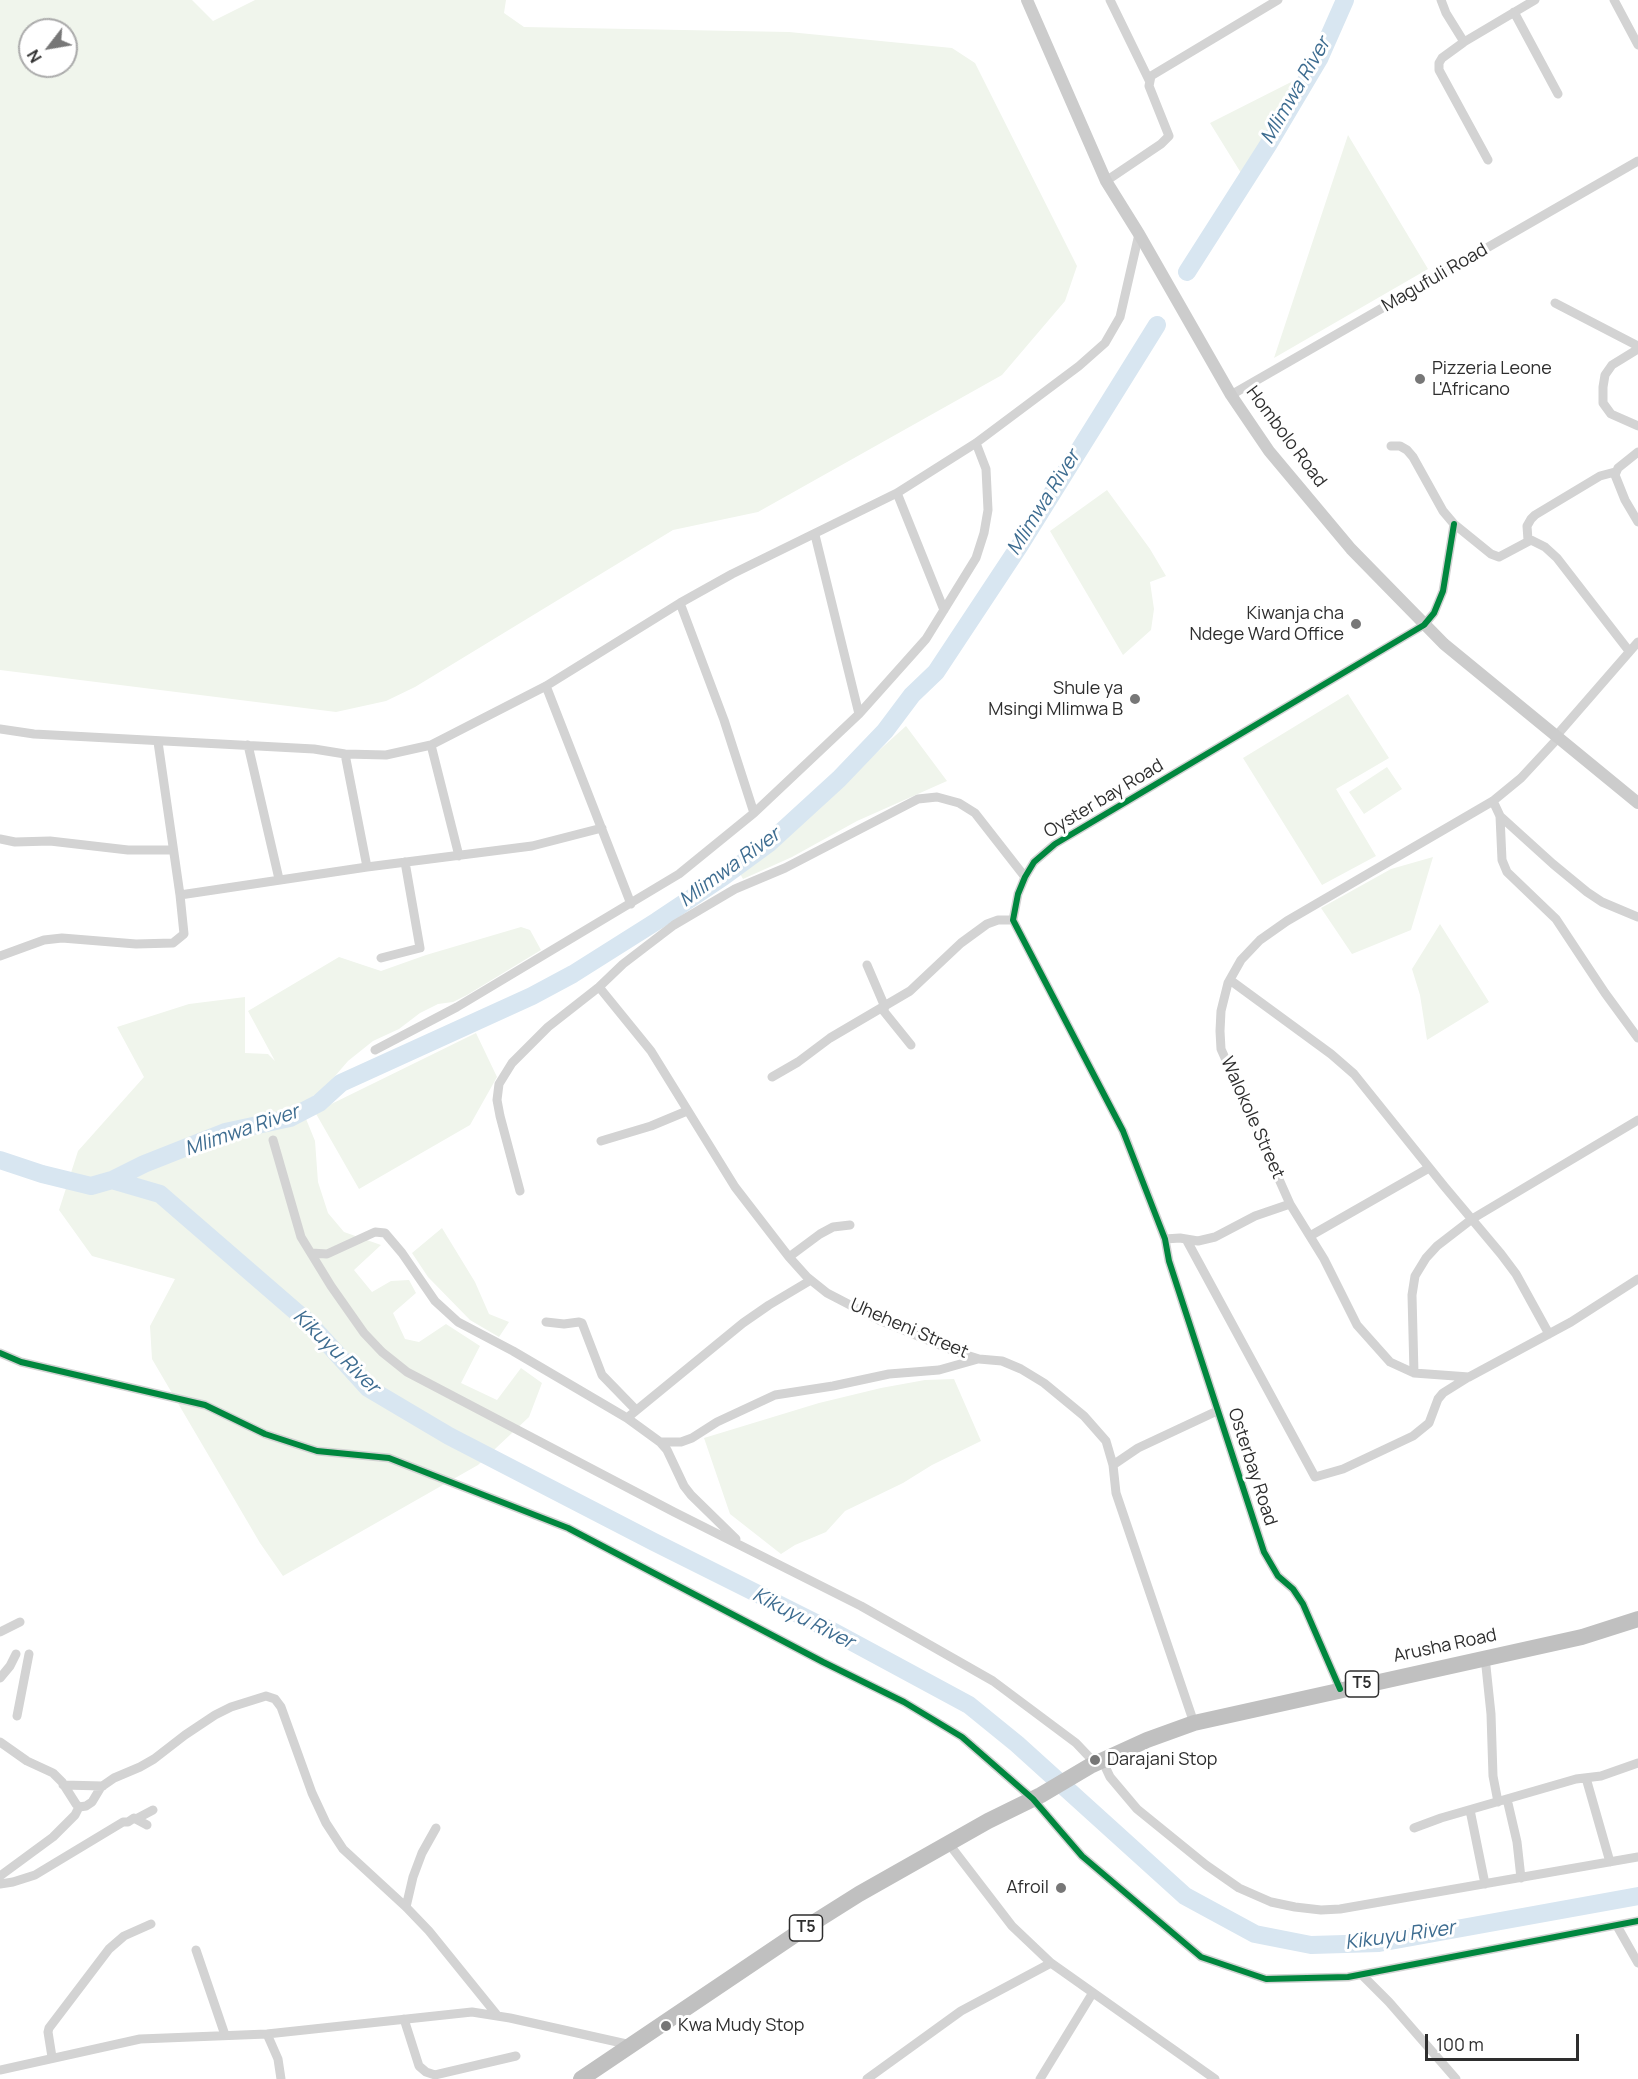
<!DOCTYPE html>
<style>
body{margin:0}
#map{position:relative;width:1638px;height:2079px;overflow:hidden;background:#fff;font-family:Manrope,sans-serif}
canvas{display:block}
.north{position:absolute;left:18px;top:18px;width:60px;height:60px;box-sizing:border-box;background:#fff;border:2px solid #ababab;border-radius:50%;rotate:239deg;font-size:16px;font-weight:700;line-height:24px;text-align:center;color:#2e2e2e}
.north::after{content:'';display:block;margin:auto;width:21px;height:27px;background:#777;clip-path:polygon(50% 0,100% 100%,50% 72%,0 100%)}
.scale{position:absolute;left:1425px;top:2034px;width:154px;height:27px;box-sizing:border-box;border:3px solid #2e2e2e;border-top:0;padding-left:8px;font-size:18px;line-height:21px;white-space:nowrap;color:#2e2e2e;-webkit-text-stroke:4px #fff;paint-order:stroke}
</style>
<div id="map">
<canvas width="1638" height="2079"></canvas>
<div class="north">N</div>
<div class="scale">100 m</div>
</div>
<script>
const c = document.querySelector('canvas').getContext('2d');
c.lineJoin = 'round';
function fill(path, color) { c.fillStyle = color; c.fill(path, 'evenodd'); }
const shape = rows => new Path2D(rows.map(r => 'M' + r).join(''));
function trace(path, color, width, dash) { c.strokeStyle = color; c.lineWidth = width; c.lineCap = dash ? 'butt' : 'round'; c.setLineDash(dash || []); c.stroke(path); }
function drawText(font, color, halo, rows, align = 'center') {
  c.font = font + ' Manrope,sans-serif'; c.lineWidth = 6; c.setLineDash([]); c.textBaseline = 'middle'; c.strokeStyle = halo; c.fillStyle = color; for (const [text, x, y, turn = 0] of rows) {
    c.save(); c.translate(x, y); c.rotate((+turn || 0) * Math.PI / 180); c.textAlign = isNaN(turn) ? turn : align; if (halo) c.strokeText(text, 0, 0); c.fillText(text, 0, 0); c.restore();
  }
}
const green = shape([
 [0,0,192,0,213,21,255,0,506,0,504,13,524,27,789,32,952,48,975,63,1077,266,1065,301,1002,375,758,512,673,530,415,687,386,701,336,712,0,670],
 [30,30,66,30,66,66,30,66],
 [1301,77,1241,173,1210,123],
 [1348,135,1428,269,1274,358],
 [1107,490,1150,549,1166,576,1150,582,1154,609,1151,630,1123,655,1050,531],
 [1348,694,1389,758,1336,789,1376,856,1322,885,1243,758],
 [906,726,947,781,857,821,792,857,743,879,739,872,791,830],
 [1387,767,1402,789,1364,814,1349,792],
 [1433,857,1411,930,1352,954,1321,908,1391,869],
 [1440,924,1489,1002,1427,1040,1420,995,1412,969],
 [521,927,530,930,541,950,467,995,453,1002,438,1004,420,1013,399,1029,373,1041,348,1061,323,1090,300,1104,315,1141,318,1182,328,1213,344,1232,381,1245,354,1270,372,1292,391,1281,409,1280,416,1293,393,1313,405,1339,419,1342,446,1324,480,1346,461,1383,497,1400,521,1368,542,1383,529,1417,478,1465,283,1576,260,1543,152,1359,150,1326,175,1279,92,1256,59,1210,78,1151,144,1077,117,1027,189,1004,245,997,245,1053,268,1054,275,1061,248,1011,339,957,381,971,426,955],
 [476,1033,497,1077,470,1125,359,1189,315,1112],
 [442,1228,475,1282,489,1314,509,1322,499,1337,470,1320,428,1277,412,1253],
 [954,1379,981,1441,932,1465,903,1483,845,1511,826,1532,795,1545,781,1554,730,1514,704,1438,819,1403,881,1388,925,1380]
]);
const river = shape([
 [1187,272,1268,145,1319,59,1345,0],
 [0,1160,42,1174,91,1186,112,1180,160,1194,309,1323,368,1388,449,1436,654,1542,832,1631,969,1705,1017,1744,1185,1896,1255,1934,1311,1945,1379,1943,1638,1896],
 [112,1180,144,1164,225,1132,290,1118,319,1103,341,1083,532,996,573,974,657,921,723,877,768,844,839,779,885,731,912,695,936,672,1020,545,1157,325]
]);
const street = shape([
 [1110,0,1149,80],
 [1441,0,1446,13,1464,42],
 [1614,0,1638,45],
 [1514,12,1558,94],
 [1488,160,1439,70,1439,63,1442,58,1464,42,1535,0],
 [1106,181,1161,144,1169,136,1149,86,1151,76,1278,0],
 [1555,303,1638,346],
 [1638,349,1612,365,1605,375,1603,387,1603,403,1611,414,1638,426],
 [1231,395,1638,161],
 [1391,446,1400,446,1407,450,1413,457,1443,511,1454,524,1491,554,1499,557,1531,540,1545,547,1557,558,1629,651],
 [1638,452,1618,468,1615,475,1625,500,1638,522],
 [897,493,944,610],
 [815,535,859,714],
 [1528,540,1527,526,1531,519,1535,515,1600,476,1615,472],
 [680,603,724,720,754,813],
 [546,686,631,904],
 [0,729,34,734,314,749,345,754,386,755,431,745,546,686,680,603,732,574,897,493,976,443,1079,366,1105,343,1120,317,1139,234],
 [1557,735,1638,642],
 [1559,737,1521,778,1493,801,1287,921,1260,940,1241,960,1228,983,1221,1011,1220,1031,1221,1049,1290,1204,1324,1259,1357,1325,1390,1362,1414,1373,1469,1377,1571,1322,1638,1279],
 [158,742,180,895,367,867,532,846,602,828],
 [248,745,279,879],
 [431,745,459,856],
 [345,754,367,867],
 [1493,801,1500,816,1553,864,1587,892,1602,902,1638,917],
 [1500,816,1502,860,1507,872,1556,919,1605,993,1638,1038],
 [0,839,15,842,50,841,128,850,173,850],
 [0,956,44,940,62,938,136,944,173,943,184,934,180,895],
 [381,958,420,948,405,862],
 [867,965,885,1007],
 [1230,980,1331,1054,1354,1074,1444,1186,1501,1254,1516,1274,1549,1334],
 [599,987,651,1051,735,1187,789,1257,807,1277,827,1293,879,1320,957,1352,979,1359,1002,1361,1021,1369,1044,1383,1084,1416,1106,1441,1113,1465,1116,1493,1194,1723],
 [882,1009,911,1045],
 [375,1050,457,1007,679,874,754,813,859,714,926,639,976,558,984,533,988,510,986,469,976,443],
 [772,1077,798,1062,830,1038,910,991,961,943,987,924,998,920,1013,920],
 [273,1140,301,1237,331,1286,364,1333,382,1352,407,1372,674,1512,861,1606,921,1640,993,1681,1076,1743,1095,1763],
 [601,1141,651,1126,687,1111],
 [520,1191,500,1116,497,1100,499,1084,512,1063,548,1027,599,987,623,964,674,925,735,889,785,868,918,799,937,797,959,803,975,813,1025,877],
 [1310,1236,1429,1168],
 [1165,1239,1180,1238,1198,1241,1215,1237,1255,1216,1290,1204],
 [1186,1239,1315,1477,1343,1469,1413,1436,1429,1423,1438,1399,1443,1393,1467,1378],
 [311,1253,327,1254,375,1232,385,1233,402,1253,435,1301,458,1322,513,1351,627,1418,660,1442,667,1450,684,1486,691,1495,736,1539],
 [789,1257,820,1234,833,1227,850,1225],
 [546,1322,564,1324,579,1322,582,1323,602,1375,636,1410],
 [0,1353,21,1362,205,1405,265,1434,317,1451,389,1458,568,1528,823,1662,904,1702,962,1737,1033,1799,1082,1856,1201,1957,1266,1979,1348,1977,1638,1921],
 [1414,1373,1412,1295,1415,1276,1426,1258,1437,1246,1472,1219,1638,1120],
 [627,1418,743,1323,769,1305,811,1280],
 [660,1442,681,1442,692,1438,717,1422,775,1395,833,1386,889,1374,939,1370,978,1359],
 [1113,1465,1138,1448,1217,1411],
 [0,1632,20,1622],
 [1485,1657,1491,1714,1493,1776,1498,1802],
 [0,1678,10,1666,16,1654],
 [1340,1689,1303,1604,1293,1589,1278,1576,1264,1552,1169,1261,1165,1239,1123,1131,1013,920,1018,894,1025,877,1034,862,1055,844,1424,625,1434,613,1443,591,1454,524],
 [17,1716,29,1654],
 [0,1742,27,1761,53,1773,62,1782,76,1804,79,1807,86,1806,92,1802,101,1787,114,1778,140,1767,154,1759,185,1735,215,1715,231,1707,266,1696,275,1699,281,1707,312,1793,326,1823,343,1849,406,1907,429,1931,497,2015],
 [1102,1760,1110,1777,1137,1809,1206,1865,1239,1888,1271,1902,1295,1907,1321,1910,1340,1909,1638,1857],
 [1586,1778,1610,1862],
 [63,1785,103,1786],
 [1507,1799,1517,1842,1521,1878],
 [1470,1810,1485,1884],
 [136,1819,153,1810],
 [1414,1828,1441,1818,1576,1779,1601,1776,1638,1763],
 [949,1844,1012,1926,1051,1963,1215,2079],
 [0,1876,53,1837,75,1815,79,1807],
 [0,1884,13,1882,35,1875,123,1822,128,1822,134,1818,147,1825],
 [406,1907,413,1877,422,1853,436,1828],
 [1617,1926,1638,1963],
 [196,1950,225,2035],
 [1362,1975,1389,2002,1456,2079],
 [404,2019,419,2066,426,2072,435,2075,516,2056],
 [267,2034,278,2059,281,2079],
 [52,2057,48,2032,49,2028,109,1949,124,1936,151,1924],
 [0,2070,140,2039,267,2034,472,2012,510,2018,631,2045],
 [867,2079,961,2011,1051,1963],
 [1040,2079,1092,1994]
]);
const secondary = shape([
 [1027,0,1106,181,1139,234,1231,395,1269,451,1351,549,1444,644,1638,803]
]);
const highway = shape([
 [581,2079,805,1928,859,1894,988,1821,1041,1795,1090,1766,1147,1740,1194,1723,1582,1637,1638,1619]
]);
const cycleway = shape([
 [0,1353,21,1362,205,1405,265,1434,317,1451,389,1458,568,1528,823,1662,904,1702,962,1737,1033,1799,1082,1856,1201,1957,1266,1979,1348,1977,1638,1921],
 [1340,1689,1303,1604,1293,1589,1278,1576,1264,1552,1169,1261,1165,1239,1123,1131,1013,920,1018,894,1025,877,1034,862,1055,844,1424,625,1434,613,1443,591,1454,524]
]);
const markers = [
 [1420,379,6,"#777"],
 [1356,624,6,"#777"],
 [1135,699,6,"#777"],
 [1095,1760,6,"#777"],
 [1061,1888,6,"#777"],
 [666,2026,6,"#777"]
];
const shields = [
 [1362,1684,33],
 [806,1928,33]
];
const shieldNames = [
 ["T5",1362,1684],
 ["T5",806,1928]
];
const streetNames = [
 ["Magufuli Road",1435,278,-30],
 ["Hombolo Road",1286,437,53],
 ["Oyster bay Road",1104,799,-31],
 ["Walokole Street",1252,1118,66],
 ["Uheheni Street",909,1329,23],
 ["Osterbay Road",1252,1467,72],
 ["Arusha Road",1445,1646,-12]
];
const poiNames = [
 ["Pizzeria Leone",1432,369],
 ["L'Africano",1432,390],
 ["Kiwanja cha",1344,614,"right"],
 ["Ndege Ward Office",1344,635,"right"],
 ["Shule ya",1123,689,"right"],
 ["Msingi Mlimwa B",1123,710,"right"],
 ["Darajani Stop",1107,1760],
 ["Afroil",1049,1888,"right"],
 ["Kwa Mudy Stop",678,2026]
];
const waterNames = [
 ["Mlimwa River",1296,91,-60],
 ["Mlimwa River",1044,503,-58],
 ["Mlimwa River",730,868,-36],
 ["Mlimwa River",242,1131,-19],
 ["Kikuyu River",336,1352,44],
 ["Kikuyu River",803,1619,27],
 ["Kikuyu River",1400,1936,-8]
];
fill(green, '#f0f5ec');
trace(river, '#d8e6f1', 18);
trace(street, '#d3d3d3', 9);
trace(secondary, '#ccc', 12);
trace(highway, '#c0c0c0', 16);
trace(cycleway, '#00873e', 6);
for (const [x, y, r, color] of markers) { const dot = new Path2D(); dot.arc(x, y, r, 0, 2 * Math.PI); c.fillStyle = color; c.fill(dot); trace(dot, '#fff', 2); }
for (const [x, y, w] of shields) { const box = new Path2D(); box.roundRect(x - w / 2, y - 13, w, 26, 4.5); c.fillStyle = '#fff'; c.fill(box); trace(box, '#2e2e2e', 1.5); }
drawText('bold 16px', '#2e2e2e', null, shieldNames);
drawText('18px', '#2e2e2e', '#fff', streetNames);
drawText('18px', '#2e2e2e', '#fff', poiNames, 'left');
drawText('italic 20px', '#3d6c90', '#fff', waterNames);
</script>
